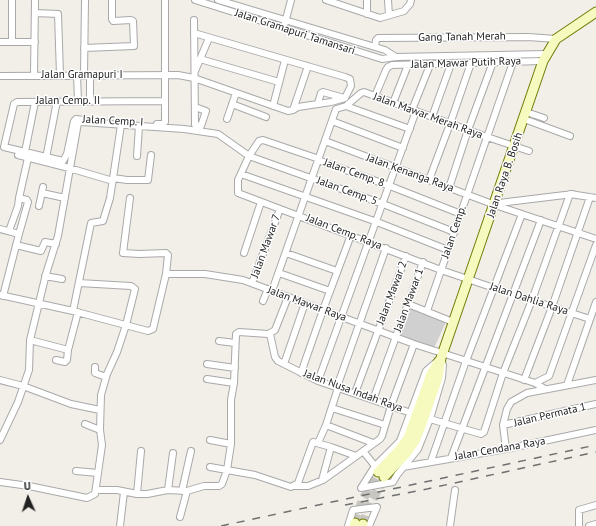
<!DOCTYPE html>
<style>
body{margin:0}
#map{position:relative;width:596px;height:526px;overflow:hidden;background:#f2efe9;font-family:"PT Sans",sans-serif}
canvas{display:block}
.north{position:absolute;left:8px;top:478px;width:40px;height:40px;-webkit-text-stroke:3px #fff;paint-order:stroke;rotate:357deg;font-size:11px;font-weight:700;line-height:16px;text-align:center;color:#222}
.north::after{content:'';display:block;margin:auto;width:14px;height:18px;background:#222;clip-path:polygon(50% 0,100% 100%,50% 72%,0 100%)}
</style>
<div id="map">
<canvas width="596" height="526"></canvas>
<div class="north">U</div>
</div>
<script>
const c = document.querySelector('canvas').getContext('2d');
c.lineJoin = 'round';
function fill(path, color) { c.fillStyle = color; c.fill(path, 'evenodd'); }
const shape = rows => new Path2D(rows.map(r => 'M' + r).join(''));
function trace(path, color, width, dash) { c.strokeStyle = color; c.lineWidth = width; c.lineCap = dash ? 'butt' : 'round'; c.setLineDash(dash || []); c.stroke(path); }
function drawText(font, color, halo, rows, align = 'center') {
  c.font = font + ' "PT Sans",sans-serif'; c.lineWidth = 3; c.setLineDash([]); c.textBaseline = 'middle'; c.strokeStyle = halo; c.fillStyle = color; for (const [text, x, y, turn = 0] of rows) {
    c.save(); c.translate(x, y); c.rotate((+turn || 0) * Math.PI / 180); c.textAlign = isNaN(turn) ? turn : align; if (halo) c.strokeText(text, 0, 0); c.fillText(text, 0, 0); c.restore();
  }
}
const religious = shape([
 [410,308,446,322,434,348,400,335]
]);
const secondaryTunnel = shape([
 [355,523,362,501,378,472],
 [363,524,370,504,384,478]
]);
const minor = shape([
 [195,0,382,59,396,57,547,54],
 [218,0,385,50,396,57],
 [326,0,380,18,404,11,410,4,411,0],
 [367,0,367,14],
 [388,0,389,15],
 [35,13,58,14,60,75],
 [194,20,195,125,201,126,206,111,195,107],
 [285,23,291,0],
 [0,42,35,42],
 [12,42,12,0],
 [375,47,376,40,378,38,528,37,556,39],
 [84,48,134,46,133,21,131,20,113,21,112,19,112,0],
 [200,59,279,82],
 [195,71,209,38],
 [34,75,35,0],
 [77,75,78,101],
 [84,75,85,0],
 [90,75,90,101],
 [0,76,178,75,194,78,288,111,293,110,298,107,331,102,345,98,351,86,350,79,345,77,194,33],
 [375,96,386,70,388,67,392,65,543,61],
 [318,103,321,93,323,92,344,98],
 [393,103,408,65],
 [232,104,266,117],
 [273,106,285,60],
 [346,106,410,129],
 [293,110,308,66],
 [412,110,430,65],
 [526,112,544,118],
 [432,117,451,64],
 [227,119,236,93],
 [524,119,570,136],
 [84,120,76,119,74,121,67,154,63,161,4,147,14,104,17,102,165,101],
 [332,121,403,148],
 [157,124,163,124,165,122,165,0],
 [325,141,495,205,596,239],
 [25,152,35,102],
 [18,155,69,168,113,181],
 [137,156,139,126],
 [46,158,57,101],
 [319,159,263,140,259,141,249,156,238,180,238,193,441,270,494,288,590,319],
 [318,160,390,186,461,214],
 [241,174,377,222,448,250],
 [113,178,127,180,148,180,151,155],
 [429,180,450,124,471,63],
 [449,188,468,130,493,62],
 [42,193,65,198],
 [495,202,499,203,573,194],
 [39,206,43,187],
 [0,229,19,234,3,296],
 [9,231,18,206,19,198],
 [19,234,28,202,27,200,19,198,28,158],
 [16,245,41,251,45,242,56,244],
 [244,253,261,202],
 [286,253,337,271],
 [279,273,330,291],
 [166,274,205,274,243,280,414,344,535,383,545,389],
 [45,276,62,279],
 [252,283,280,209],
 [272,291,336,109,346,106,361,93,364,92,487,137,529,151],
 [0,295,73,311,148,331,153,329,166,274,168,255,166,253,139,254,123,253,130,198],
 [263,301,268,289],
 [408,304,453,322],
 [73,311,91,223,103,221,110,198,121,125],
 [427,311,513,62],
 [270,334,275,357,278,361,318,381,411,413],
 [30,340,68,350,78,312],
 [219,341,235,343],
 [441,358,443,365,442,378,430,419,418,449,397,475,393,482,361,488,375,466,400,441,426,371,441,358],
 [56,360,65,362,67,360,68,350],
 [207,364,235,368],
 [284,364,305,303],
 [95,367,95,373,106,377],
 [301,373,323,310,351,235],
 [207,379,234,383],
 [0,380,23,386,71,404,100,410],
 [524,380,552,307,590,197],
 [318,381,416,111],
 [535,383,549,376,596,245],
 [567,385,596,302],
 [337,387,386,248],
 [355,393,406,256],
 [373,400,423,262],
 [332,408,385,425],
 [430,419,481,434,484,432,503,373,532,300,570,194,596,198],
 [85,424,100,430],
 [326,425,373,443],
 [503,425,596,404],
 [0,440,18,402,29,370,30,340,46,274,58,236,78,123,82,122,184,129,218,134,249,156,383,204,454,232],
 [210,440,231,444],
 [318,443,326,425,338,388],
 [506,449,503,425,507,409,511,402,527,393,596,380],
 [363,451,375,466],
 [451,458,541,220],
 [431,461,466,361,522,214],
 [210,467,255,475,291,487,298,483,313,442,331,447,356,456],
 [403,467,506,449,596,430],
 [76,471,98,473],
 [322,480,331,447],
 [0,482,29,486,87,498,95,494,102,445,100,430,101,395,107,374,117,352,126,325,135,289,131,286,79,283],
 [295,486,308,486,323,480,380,439,382,436,391,406,414,344],
 [96,490,117,490,137,494,147,494,168,490,187,491,204,486,219,486,222,484,227,470,231,444,231,400,234,383,236,334,239,332,268,334,272,332,275,330,288,297],
 [168,490,173,453],
 [182,491,191,451],
 [137,494,141,451],
 [180,517,187,491],
 [120,526,124,492],
 [348,526,353,510,377,507,369,526],
 [450,526,455,490],
 [579,526,579,510,596,505],
 [589,526,596,524]
]);
const secondary = shape([
 [378,472,400,449,408,438,431,374,439,361],
 [384,477,406,454,415,441,421,426,438,378,441,358,543,61,556,39,596,12],
 [354,526,355,523],
 [362,526,363,524]
]);
const rail = shape([
 [345,505,427,489,596,452],
 [221,526,596,445]
]);
const streetNames = [
 ["Jalan Gramapuri Tamansari",295,32,18],
 ["Gang Tanah Merah",462,37,-1],
 ["Jalan Mawar Putih Raya",466,63,-2],
 ["Jalan Gramapuri I",82,75],
 ["Jalan Cemp. II",68,101],
 ["Jalan Mawar Merah Raya",428,116,20],
 ["Jalan Cemp. I",113,121,3],
 ["Jalan Cemp. 8",354,173,20],
 ["Jalan Kenanga Raya",410,173,20],
 ["Jalan Raya B. Bosih",505,175,-71],
 ["Jalan Cemp. 5",347,191,20],
 ["Jalan Cemp. Raya",344,232,21],
 ["Jalan Cemp.",454,232,-71],
 ["Jalan Mawar 7",266,246,-70],
 ["Jalan Mawar 2",392,293,-69],
 ["Jalan Dahlia Raya",529,299,18],
 ["Jalan Mawar 1",409,300,-70],
 ["Jalan Mawar Raya",307,304,20],
 ["Jalan Nusa Indah Raya",353,391,20],
 ["Jalan Permata 1",550,415,-13],
 ["Jalan Cendana Raya",500,449,-10]
];
fill(religious, '#d0d0d0');
trace(secondaryTunnel, '#c8c6c1', 9, [9, 4.5]);
trace(minor, '#a9a9a9', 8);
trace(secondary, '#707d05', 11);
trace(minor, '#fff', 6);
trace(secondary, '#f7fabf', 9);
trace(rail, '#707070', 1.5, [8, 8]);
drawText('11px', '#222', '#fff', streetNames);
</script>
